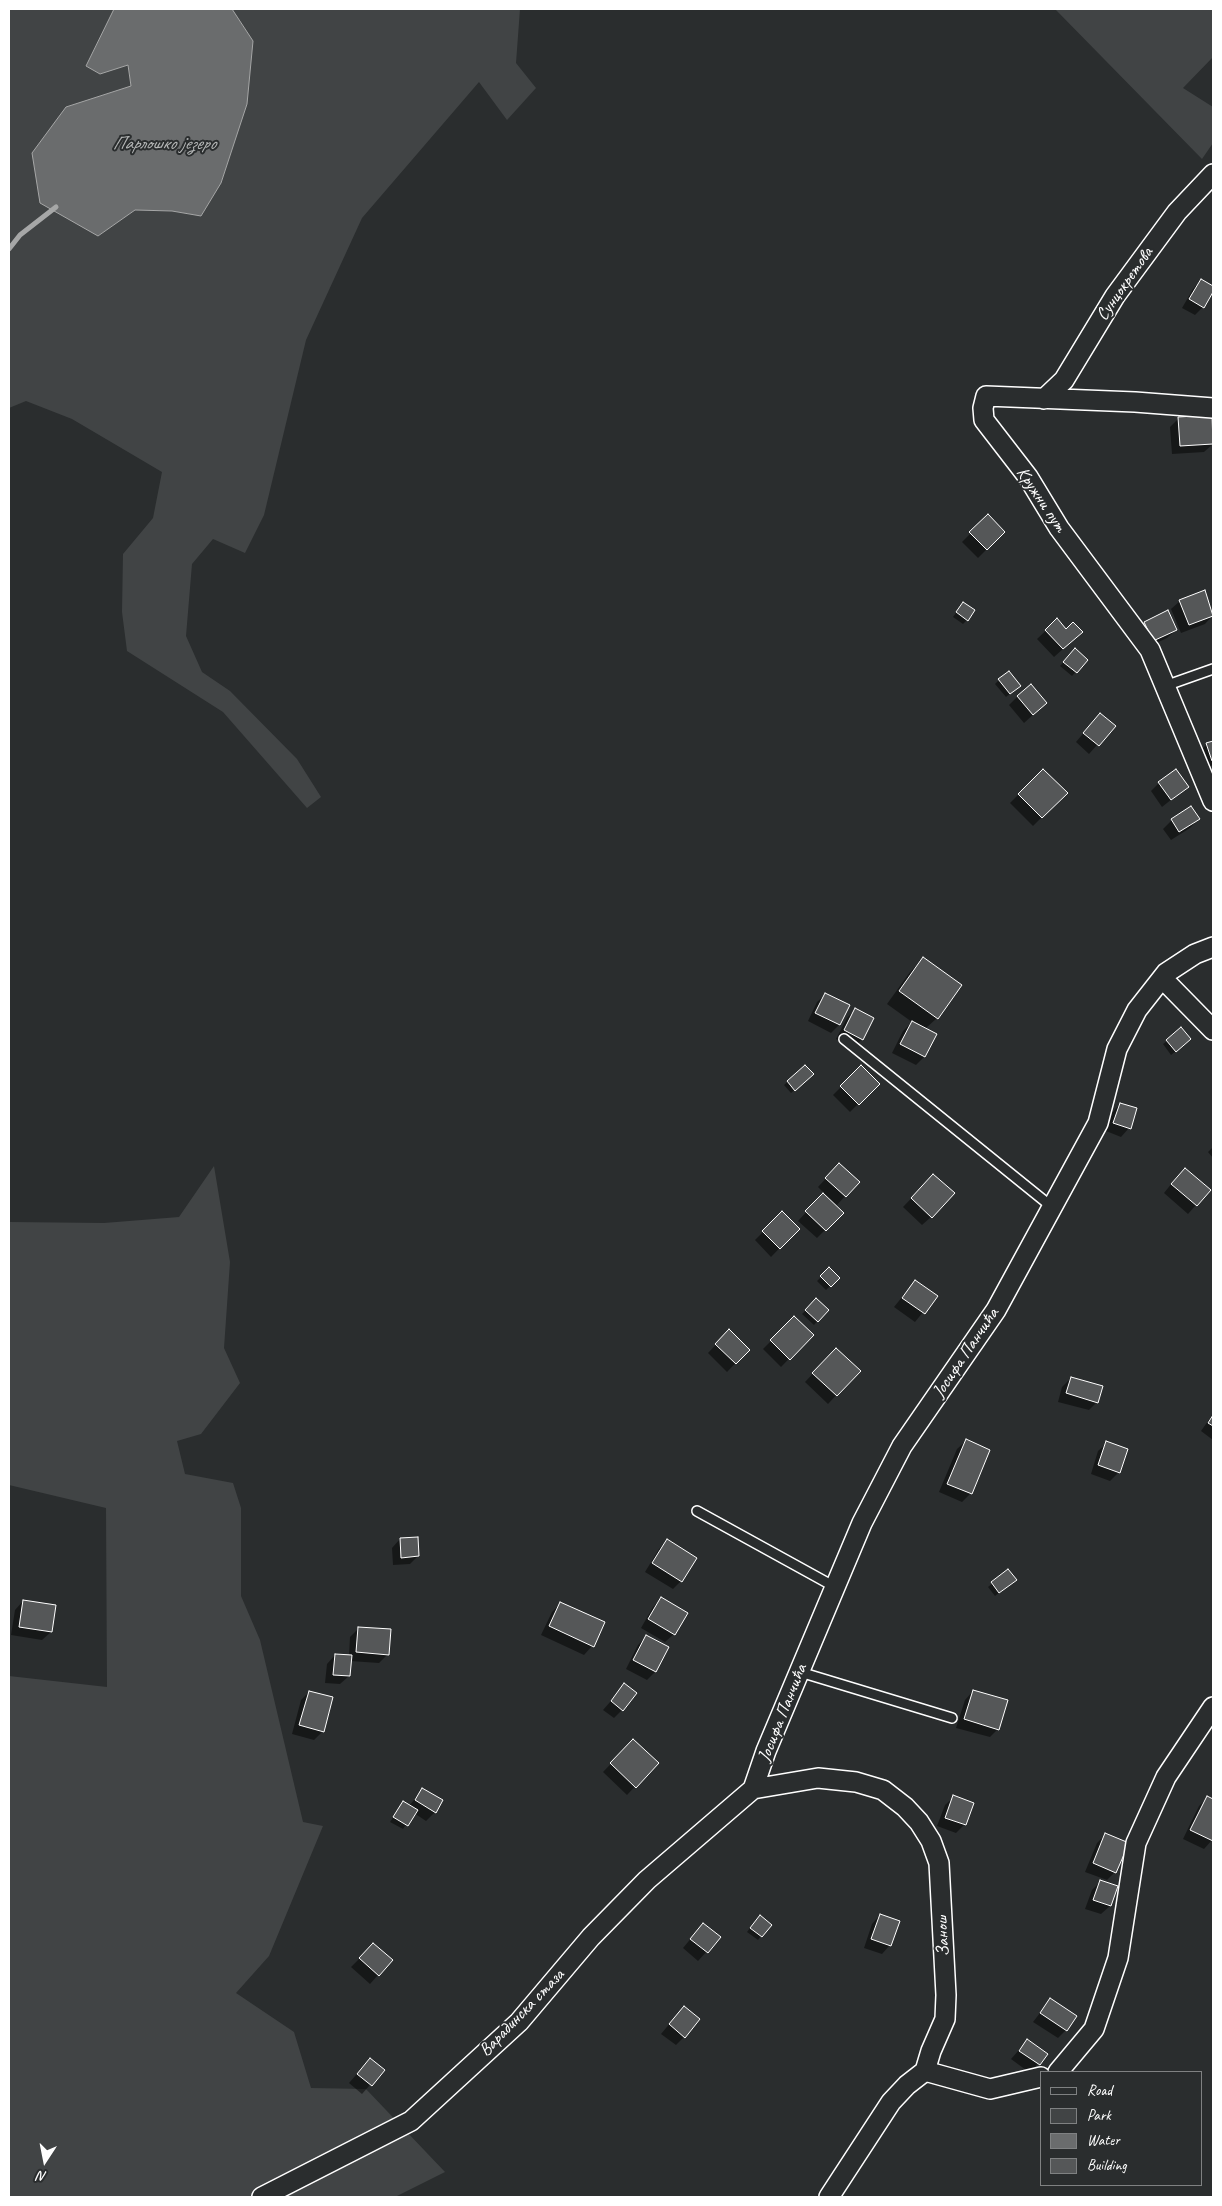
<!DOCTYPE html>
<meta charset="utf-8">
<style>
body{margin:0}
#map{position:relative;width:1222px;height:2206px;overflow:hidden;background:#2a2d2e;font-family:Caveat,sans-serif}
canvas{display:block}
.frame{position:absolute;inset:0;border:10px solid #fff;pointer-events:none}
.legend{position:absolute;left:1040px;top:2071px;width:162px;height:115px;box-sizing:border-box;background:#2a2d2e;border:1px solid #7f8182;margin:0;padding:6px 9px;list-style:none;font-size:15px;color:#fff}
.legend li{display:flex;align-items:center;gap:10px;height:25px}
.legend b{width:25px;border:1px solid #7f8182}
.north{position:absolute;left:20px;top:2136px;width:50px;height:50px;-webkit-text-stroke:4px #2a2d2e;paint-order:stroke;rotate:191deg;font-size:14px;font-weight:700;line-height:20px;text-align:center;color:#fff}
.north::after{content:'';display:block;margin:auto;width:18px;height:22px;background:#fff;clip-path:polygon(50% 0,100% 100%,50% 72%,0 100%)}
</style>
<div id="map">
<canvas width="1222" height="2206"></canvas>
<div class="frame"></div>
<ul class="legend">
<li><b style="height:6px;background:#2a2d2e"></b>Road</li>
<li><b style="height:14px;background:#414445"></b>Park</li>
<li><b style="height:14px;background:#6a6c6d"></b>Water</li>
<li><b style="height:14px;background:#555758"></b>Building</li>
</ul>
<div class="north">N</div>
</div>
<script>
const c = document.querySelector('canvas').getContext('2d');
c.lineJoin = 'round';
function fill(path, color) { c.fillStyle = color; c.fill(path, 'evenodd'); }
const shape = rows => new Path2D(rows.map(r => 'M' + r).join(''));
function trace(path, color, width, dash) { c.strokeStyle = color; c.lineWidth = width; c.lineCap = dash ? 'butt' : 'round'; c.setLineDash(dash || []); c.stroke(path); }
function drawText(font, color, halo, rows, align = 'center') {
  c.font = font + ' Caveat,sans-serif'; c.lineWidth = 4; c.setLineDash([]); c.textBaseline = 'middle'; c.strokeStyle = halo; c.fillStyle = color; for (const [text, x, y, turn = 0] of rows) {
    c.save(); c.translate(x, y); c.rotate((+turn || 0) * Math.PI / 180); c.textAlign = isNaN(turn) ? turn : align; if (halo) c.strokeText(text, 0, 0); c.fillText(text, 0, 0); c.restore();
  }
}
const green = shape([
 [9,9,114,9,86,66,100,74,128,65,131,86,66,107,98,236,135,210,172,211,201,216,221,183,247,104,253,41,232,9,520,9,516,63,536,88,507,120,479,82,362,218,306,340,264,515,245,553,213,539,192,564,186,636,202,672,230,691,297,759,321,797,307,808,223,712,127,651,122,612,123,554,153,518,162,472,72,419,26,401,9,408],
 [1055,9,1213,9,1213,57,1183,88,1213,107,1213,143,1202,159],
 [214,1166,230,1262,224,1348,240,1383,201,1434,177,1441,185,1474,233,1483,241,1508,241,1596,260,1640,303,1822,323,1826,269,1956,236,1993,294,2032,311,2088,366,2089,445,2172,395,2197,9,2197,9,1676,107,1687,106,1508,9,1485,9,1222,104,1223,179,1217]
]);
const water = shape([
 [114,9,232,9,253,41,247,104,221,183,201,216,172,211,135,210,98,236,40,203,32,153,66,107,131,86,128,65,100,74,86,66,114,9]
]);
const shadow = shape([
 [1201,280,1213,289,1203,307,1195,315,1182,308,1193,289],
 [1179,418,1213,444,1204,452,1172,454,1170,427],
 [988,516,1004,532,978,558,962,542],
 [1204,592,1213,615,1205,624,1181,633,1171,609,1180,601],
 [963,603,967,620,963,624,953,617],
 [1057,620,1073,640,1054,657,1037,639],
 [1145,623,1176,630,1167,638,1144,649,1136,631],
 [1071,654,1087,660,1072,676,1060,666],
 [999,680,1016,689,1006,697,995,684],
 [1018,696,1046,703,1024,723,1009,705],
 [1092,723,1114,726,1089,754,1076,742],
 [1213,742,1213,765,1204,768,1199,752,1207,744],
 [1043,770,1066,793,1033,826,1010,803],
 [1159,783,1187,787,1162,807,1151,791],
 [1198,819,1190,828,1171,840,1163,829,1172,820],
 [923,959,937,1018,925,1029,936,1035,924,1057,916,1065,892,1053,903,1031,912,1022,887,1004,910,972],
 [826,994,848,1006,839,1025,831,1033,808,1021,817,1002],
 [855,1010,862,1039,854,1048,836,1039,847,1018],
 [1167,1041,1186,1043,1171,1055,1163,1044],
 [805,1066,812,1074,791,1093,784,1085],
 [861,1067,878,1084,850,1112,833,1095],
 [1120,1104,1129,1128,1121,1137,1106,1131,1112,1113],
 [1213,1147,1213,1158,1208,1152],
 [831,1173,858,1182,837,1205,830,1199,829,1200,842,1213,817,1238,798,1221,824,1193,818,1187],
 [1176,1178,1196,1205,1188,1214,1164,1193],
 [925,1184,931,1217,922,1225,903,1207],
 [782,1213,798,1229,771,1257,755,1240],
 [829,1269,838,1278,826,1290,817,1281],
 [915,1281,936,1296,915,1322,894,1307],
 [816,1300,827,1310,814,1325,802,1314],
 [794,1318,812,1335,781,1367,763,1349],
 [729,1331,748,1350,727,1372,708,1353],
 [836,1349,859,1371,828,1404,805,1382],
 [1071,1378,1097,1402,1089,1410,1058,1402,1062,1387],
 [1213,1414,1213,1440,1201,1431],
 [966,1441,971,1493,962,1502,939,1492,957,1449],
 [1107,1443,1119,1472,1110,1481,1091,1474,1098,1451],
 [400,1539,418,1556,410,1564,393,1565,392,1548],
 [667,1540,681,1581,673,1589,645,1572,659,1549],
 [1008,1571,1011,1583,995,1596,988,1587],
 [661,1599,674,1634,665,1642,641,1628,653,1607],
 [23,1601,51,1632,42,1640,11,1635,15,1610],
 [561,1603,592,1646,584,1655,541,1635,552,1612],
 [358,1629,388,1654,379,1663,350,1661,349,1676,340,1684,325,1683,327,1664,335,1655,349,1656,350,1637],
 [646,1637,655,1672,647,1680,626,1669,638,1645],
 [625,1685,622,1710,614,1718,603,1710],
 [973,1691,998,1729,990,1737,956,1728,965,1700],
 [309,1692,323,1731,314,1740,292,1734,301,1700],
 [633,1741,657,1763,627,1795,603,1772],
 [423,1789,435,1812,426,1821,414,1813,403,1829,390,1822,403,1803,409,1806],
 [954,1797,972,1804,964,1825,956,1833,937,1826,945,1805],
 [1208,1797,1213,1800,1213,1839,1204,1849,1183,1839,1199,1806],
 [1106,1834,1115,1872,1107,1880,1085,1872,1097,1843],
 [1100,1882,1116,1887,1110,1906,1101,1914,1085,1909,1092,1890],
 [880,1915,890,1945,882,1954,864,1948,872,1924],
 [756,1920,761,1936,758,1940,747,1932],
 [703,1924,719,1938,698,1961,683,1948],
 [365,1953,378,1975,370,1984,351,1967],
 [1050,2000,1066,2030,1058,2038,1033,2022],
 [676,2016,684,2037,676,2045,661,2034],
 [1027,2041,1046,2054,1030,2073,1011,2059],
 [370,2059,383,2070,362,2094,349,2083]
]);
const stream = shape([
 [9,249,20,235,56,207]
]);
const building = shape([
 [1201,279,1213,286,1213,292,1204,308,1189,299,1201,279],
 [1212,415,1213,444,1180,446,1178,417,1212,415],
 [988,514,1005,532,987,550,969,532,988,514],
 [1205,590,1213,616,1189,625,1179,600,1205,590],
 [963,602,975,610,968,621,956,612,963,602],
 [1168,610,1177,630,1153,641,1144,622,1168,610],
 [1057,618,1066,629,1073,622,1083,632,1063,649,1045,630,1057,618],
 [1075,648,1088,660,1077,673,1063,662,1075,648],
 [1009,671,1021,686,1010,694,998,679,1009,671],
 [1031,684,1047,703,1033,715,1017,696,1031,684],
 [1100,713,1116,726,1099,746,1083,733,1100,713],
 [1213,741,1213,760,1212,761,1206,743,1213,741],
 [1043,769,1068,793,1042,818,1018,794,1043,769],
 [1176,769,1189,787,1171,800,1158,782,1176,769],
 [1191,806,1200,819,1179,832,1171,819,1191,806],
 [923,957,962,985,938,1019,899,991,923,957],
 [825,993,850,1005,840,1025,815,1013,825,993],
 [855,1008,874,1018,863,1040,844,1030,855,1008],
 [912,1021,937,1034,925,1057,900,1044,912,1021],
 [1181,1027,1191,1039,1176,1052,1166,1040,1181,1027],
 [805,1065,814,1074,795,1091,787,1081,805,1065],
 [861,1065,880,1084,859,1105,840,1086,861,1065],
 [1120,1103,1137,1108,1131,1129,1113,1123,1120,1103],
 [839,1163,860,1182,846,1197,825,1178,839,1163],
 [1185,1168,1211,1190,1197,1206,1171,1184,1185,1168],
 [933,1174,955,1193,932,1218,911,1198,933,1174],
 [823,1193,844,1213,826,1231,805,1211,823,1193],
 [782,1211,800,1229,780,1249,762,1231,782,1211],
 [829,1267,840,1278,831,1287,820,1276,829,1267],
 [915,1280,938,1296,925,1314,902,1298,915,1280],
 [816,1298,829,1310,818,1322,805,1310,816,1298],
 [794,1316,814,1335,790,1360,770,1340,794,1316],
 [729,1329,750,1350,736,1364,715,1344,729,1329],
 [836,1348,861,1371,837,1396,812,1373,836,1348],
 [1071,1377,1103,1386,1098,1403,1066,1393,1071,1377],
 [1213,1415,1213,1426,1208,1423,1213,1415],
 [966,1439,990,1450,972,1494,947,1484,966,1439],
 [1106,1441,1128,1449,1120,1473,1098,1465,1106,1441],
 [418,1537,419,1556,401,1558,400,1538,418,1537],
 [667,1539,697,1558,682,1582,652,1563,667,1539],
 [1008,1569,1017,1580,999,1593,991,1582,1008,1569],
 [661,1597,688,1613,675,1635,648,1619,661,1597],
 [23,1600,56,1605,52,1632,19,1627,23,1600],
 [560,1602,605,1622,594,1647,549,1626,560,1602],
 [358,1627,391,1629,389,1655,356,1652,358,1627],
 [646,1635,669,1647,656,1672,633,1660,646,1635],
 [335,1654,352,1655,350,1676,333,1675,335,1654],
 [624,1683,637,1693,623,1711,611,1701,624,1683],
 [973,1690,1008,1700,999,1730,964,1719,973,1690],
 [309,1691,333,1697,324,1732,299,1725,309,1691],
 [633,1739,659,1763,636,1788,610,1763,633,1739],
 [422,1788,443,1800,436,1813,415,1800,422,1788],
 [953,1795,974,1803,966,1825,945,1818,953,1795],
 [1207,1796,1213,1799,1213,1841,1190,1830,1207,1796],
 [403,1801,418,1810,408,1826,393,1817,403,1801],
 [1105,1833,1129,1843,1116,1873,1093,1863,1105,1833],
 [1100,1880,1118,1886,1111,1906,1093,1900,1100,1880],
 [880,1914,900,1921,891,1946,871,1939,880,1914],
 [760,1915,772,1925,762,1937,750,1928,760,1915],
 [703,1923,721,1937,708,1953,690,1939,703,1923],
 [373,1943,393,1960,379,1976,359,1958,373,1943],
 [1050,1998,1077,2016,1067,2031,1040,2013,1050,1998],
 [684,2006,700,2019,685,2038,669,2024,684,2006],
 [1027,2039,1048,2054,1040,2065,1019,2051,1027,2039],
 [370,2058,385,2070,372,2086,357,2074,370,2058]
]);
const lane = shape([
 [1165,686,1213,669],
 [844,1039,1052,1207],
 [697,1511,835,1587],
 [800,1672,952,1718]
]);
const street = shape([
 [1044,399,1064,380,1115,296,1177,212,1213,174],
 [1213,408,1135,402,986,396,983,408,984,420,1028,477,1059,528,1150,650,1213,801],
 [1162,978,1213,1030],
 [753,1789,766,1751,862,1523,902,1446,996,1310,1098,1123,1117,1049,1137,1010,1166,973,1195,954,1213,947],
 [925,2071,990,2089,1041,2077],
 [1058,2072,1094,2029,1118,1958,1136,1843,1166,1777,1213,1707],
 [262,2197,411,2121,519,2022,591,1937,647,1880,753,1789,818,1778,856,1782,883,1790,905,1807,919,1822,931,1841,939,1863,946,1995,945,2019,931,2051,925,2071,907,2085,891,2102,829,2197]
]);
const streetNames = [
 ["Сунцокретова",1125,284,-55],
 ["Кружни пут",1041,500,56],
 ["Јосифа Панчића",966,1353,-56],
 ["Јосифа Панчића",783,1713,-68],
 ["Занош",943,1936,-93],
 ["Варадинска стаза",522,2013,-46]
];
const waterNames = [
 ["Парлошко језеро",164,144]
];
fill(green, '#414445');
fill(water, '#6a6c6d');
trace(water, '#a6a7a7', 1);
fill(shadow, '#0007');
trace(stream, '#a6a7a7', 5);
fill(building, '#555758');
trace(building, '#fff', 1);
trace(lane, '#fff', 12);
trace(street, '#fff', 22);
trace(lane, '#2a2d2e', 9);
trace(street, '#2a2d2e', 19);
drawText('18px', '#fff', '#2a2d2e', streetNames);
drawText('italic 19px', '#b4b6b6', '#2a2d2e', waterNames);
</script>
